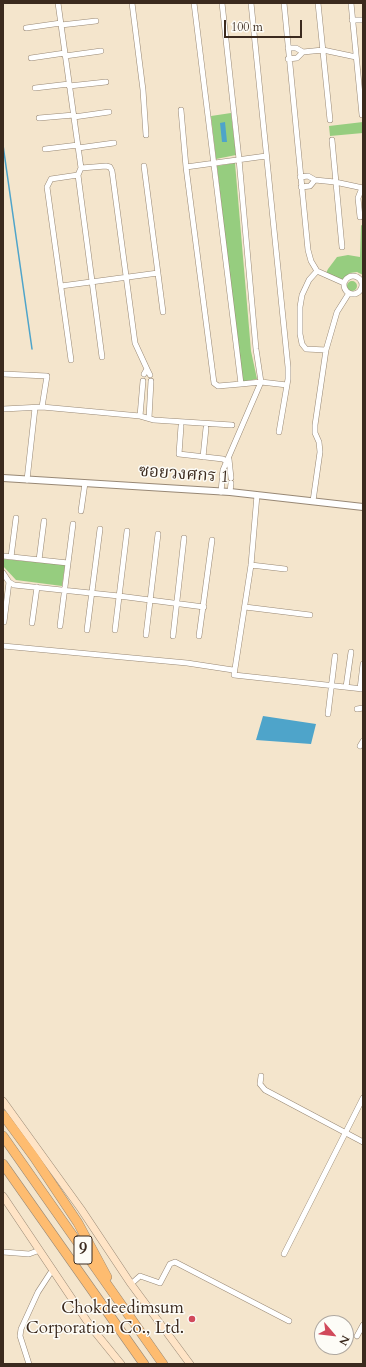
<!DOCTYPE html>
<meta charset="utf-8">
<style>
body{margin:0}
#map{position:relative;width:366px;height:1367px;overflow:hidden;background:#f4e5cc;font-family:Cardo,serif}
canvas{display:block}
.frame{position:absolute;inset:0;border:4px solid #3b2a1e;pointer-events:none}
.north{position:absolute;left:314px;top:1315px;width:40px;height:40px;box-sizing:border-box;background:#fdfcf7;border:1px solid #afa8a0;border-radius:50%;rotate:118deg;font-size:11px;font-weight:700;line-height:16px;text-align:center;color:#3b2a1e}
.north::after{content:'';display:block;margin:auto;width:14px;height:18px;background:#d1495b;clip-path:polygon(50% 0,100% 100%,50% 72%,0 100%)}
.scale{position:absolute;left:224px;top:20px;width:78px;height:18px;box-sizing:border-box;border:2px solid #3b2a1e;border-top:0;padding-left:5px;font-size:12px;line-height:14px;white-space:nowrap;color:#3b2a1e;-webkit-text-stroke:3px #fdfcf7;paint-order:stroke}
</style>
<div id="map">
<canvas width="366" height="1367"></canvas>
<div class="frame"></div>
<div class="north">N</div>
<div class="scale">100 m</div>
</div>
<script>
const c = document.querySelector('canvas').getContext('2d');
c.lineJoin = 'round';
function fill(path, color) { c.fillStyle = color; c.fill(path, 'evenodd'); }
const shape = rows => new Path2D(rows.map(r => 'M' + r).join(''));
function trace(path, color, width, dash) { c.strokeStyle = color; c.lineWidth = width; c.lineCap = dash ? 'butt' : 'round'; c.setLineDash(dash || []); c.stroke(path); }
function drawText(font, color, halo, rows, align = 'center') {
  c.font = font + ' Cardo,"Noto Serif Thai",serif'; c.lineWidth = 3; c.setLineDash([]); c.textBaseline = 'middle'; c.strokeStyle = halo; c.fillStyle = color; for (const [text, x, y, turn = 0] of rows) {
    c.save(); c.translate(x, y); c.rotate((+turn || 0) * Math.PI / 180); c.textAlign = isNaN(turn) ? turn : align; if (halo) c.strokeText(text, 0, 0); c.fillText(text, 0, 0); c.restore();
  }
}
const green = shape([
 [231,113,236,155,216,159,211,116],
 [363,122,363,133,330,136,329,126],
 [235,163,251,351,257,379,242,382,217,166],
 [361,225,363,226,363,275,357,272,350,273,341,284,324,277,328,269,337,257,348,255,360,257],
 '347 286a5 5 0 1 1 10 0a5 5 0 1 1-10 0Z',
 [3,559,65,565,62,586,16,580,3,566]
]);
const water = shape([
 [225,122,227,142,222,142,220,123],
 [263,716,316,724,311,744,256,740]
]);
const stream = shape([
 [3,145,32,349]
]);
const minor = shape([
 [58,3,81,168,78,175,102,357],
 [132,3,143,90,146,135],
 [194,3,241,384,261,382,287,385],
 [222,3,239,159,256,349,261,382,223,470,222,477],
 [251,3,288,367,288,379,279,432],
 [284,3,308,250,311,261,317,271,344,283],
 [318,3,330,120],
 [351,3,362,115],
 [352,20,363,20],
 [61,25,96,21],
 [26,28,61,23],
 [288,48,296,48,303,52,323,50,356,57],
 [65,56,101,51],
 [31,58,65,53],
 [288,59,297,58,303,52],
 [69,86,106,82],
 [35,88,69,84],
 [181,110,186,167,214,383,218,386,241,384],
 [74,117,109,112],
 [39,118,74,115],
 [332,140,342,247],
 [78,148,114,143],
 [45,149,78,145],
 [144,166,163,312],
 [186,167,266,156],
 [81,168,106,166,110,167,112,171,135,343,147,369],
 [300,177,308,176,315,180,335,182,363,188],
 [301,187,310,186,315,180],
 [360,217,358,198,362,188],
 [317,271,309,280,302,295,300,307,300,334,302,344,306,349,326,350],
 '344 285a9 9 0 1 1 18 0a9 9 0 1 1-18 0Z',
 [61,286,158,273],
 [71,360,47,187,51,179,78,175],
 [3,374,47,376,42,407],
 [144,374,147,369,150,375],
 [3,409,42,407,140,416,154,420,232,425],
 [140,416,143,381],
 [149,418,151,381],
 [181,426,179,454,223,459,227,462],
 [203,457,206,428],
 [229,459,231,478],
 [27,480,35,408],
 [221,492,222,481],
 [230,492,231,483],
 [257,495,251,565,234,675,363,689],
 [313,501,320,452,319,442,315,433,315,425,326,350,337,312,349,293],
 [81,511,85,483],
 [3,556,68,563],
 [11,557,16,518],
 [39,560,44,521],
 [251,565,285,569],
 [3,573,9,582,14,585,119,596,204,607],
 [245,607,310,615],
 [4,622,9,582],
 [32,623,37,587],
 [60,626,73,524],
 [87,630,100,529],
 [115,630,127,531],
 [146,635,158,534],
 [173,636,184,538],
 [199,636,212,540],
 [3,646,187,663,233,670],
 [346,687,351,652],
 [360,689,363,664],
 [357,709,363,708],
 [328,714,335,656],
 [360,746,363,741],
 [261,1076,260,1084,265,1090,363,1142],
 [3,1252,29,1254,40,1250],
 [284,1254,363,1098],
 [131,1284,140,1276,160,1283,170,1264,175,1262,289,1321],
 [357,1336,363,1325],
 [29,1364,20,1336,21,1329,38,1292,53,1269]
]);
const tertiary = shape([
 [3,478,230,492,363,507]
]);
const secondary = shape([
 [3,1101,81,1209,131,1284,190,1364],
 [3,1196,91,1327,121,1364]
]);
const motorway = shape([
 [3,1115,34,1157,78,1223,107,1277],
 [3,1136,163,1364],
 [3,1164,144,1364]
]);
const markers = [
 [192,1319,4,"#d1495b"]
];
const shields = [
 [83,1250,18]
];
const shieldNames = [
 ["9",83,1250]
];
const streetNames = [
 ["ซอยวงศกร 1",184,475,4]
];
const poiNames = [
 ["Chokdeedimsum",184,1309],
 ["Corporation Co., Ltd.",184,1329]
];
fill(green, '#96cd7f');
fill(water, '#4ea4ca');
trace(stream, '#4ea4ca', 1.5);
trace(minor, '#988875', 6);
trace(tertiary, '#988875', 8);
trace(secondary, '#988875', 8);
trace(motorway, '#988875', 10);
trace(minor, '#fff', 5);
trace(tertiary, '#fff', 6);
trace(secondary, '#ffe4c6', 7);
trace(motorway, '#febc70', 9);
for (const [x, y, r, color] of markers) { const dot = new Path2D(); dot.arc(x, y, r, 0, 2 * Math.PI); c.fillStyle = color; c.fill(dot); trace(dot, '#fdfcf7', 1.5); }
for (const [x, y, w] of shields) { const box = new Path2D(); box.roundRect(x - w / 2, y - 14, w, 28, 3); c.fillStyle = '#fdfcf7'; c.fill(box); trace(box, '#3b2a1e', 1); }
drawText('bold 16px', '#3b2a1e', null, shieldNames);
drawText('17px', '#3b2a1e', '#fdfcf7', streetNames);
drawText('17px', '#3b2a1e', '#fdfcf7', poiNames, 'right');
</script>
